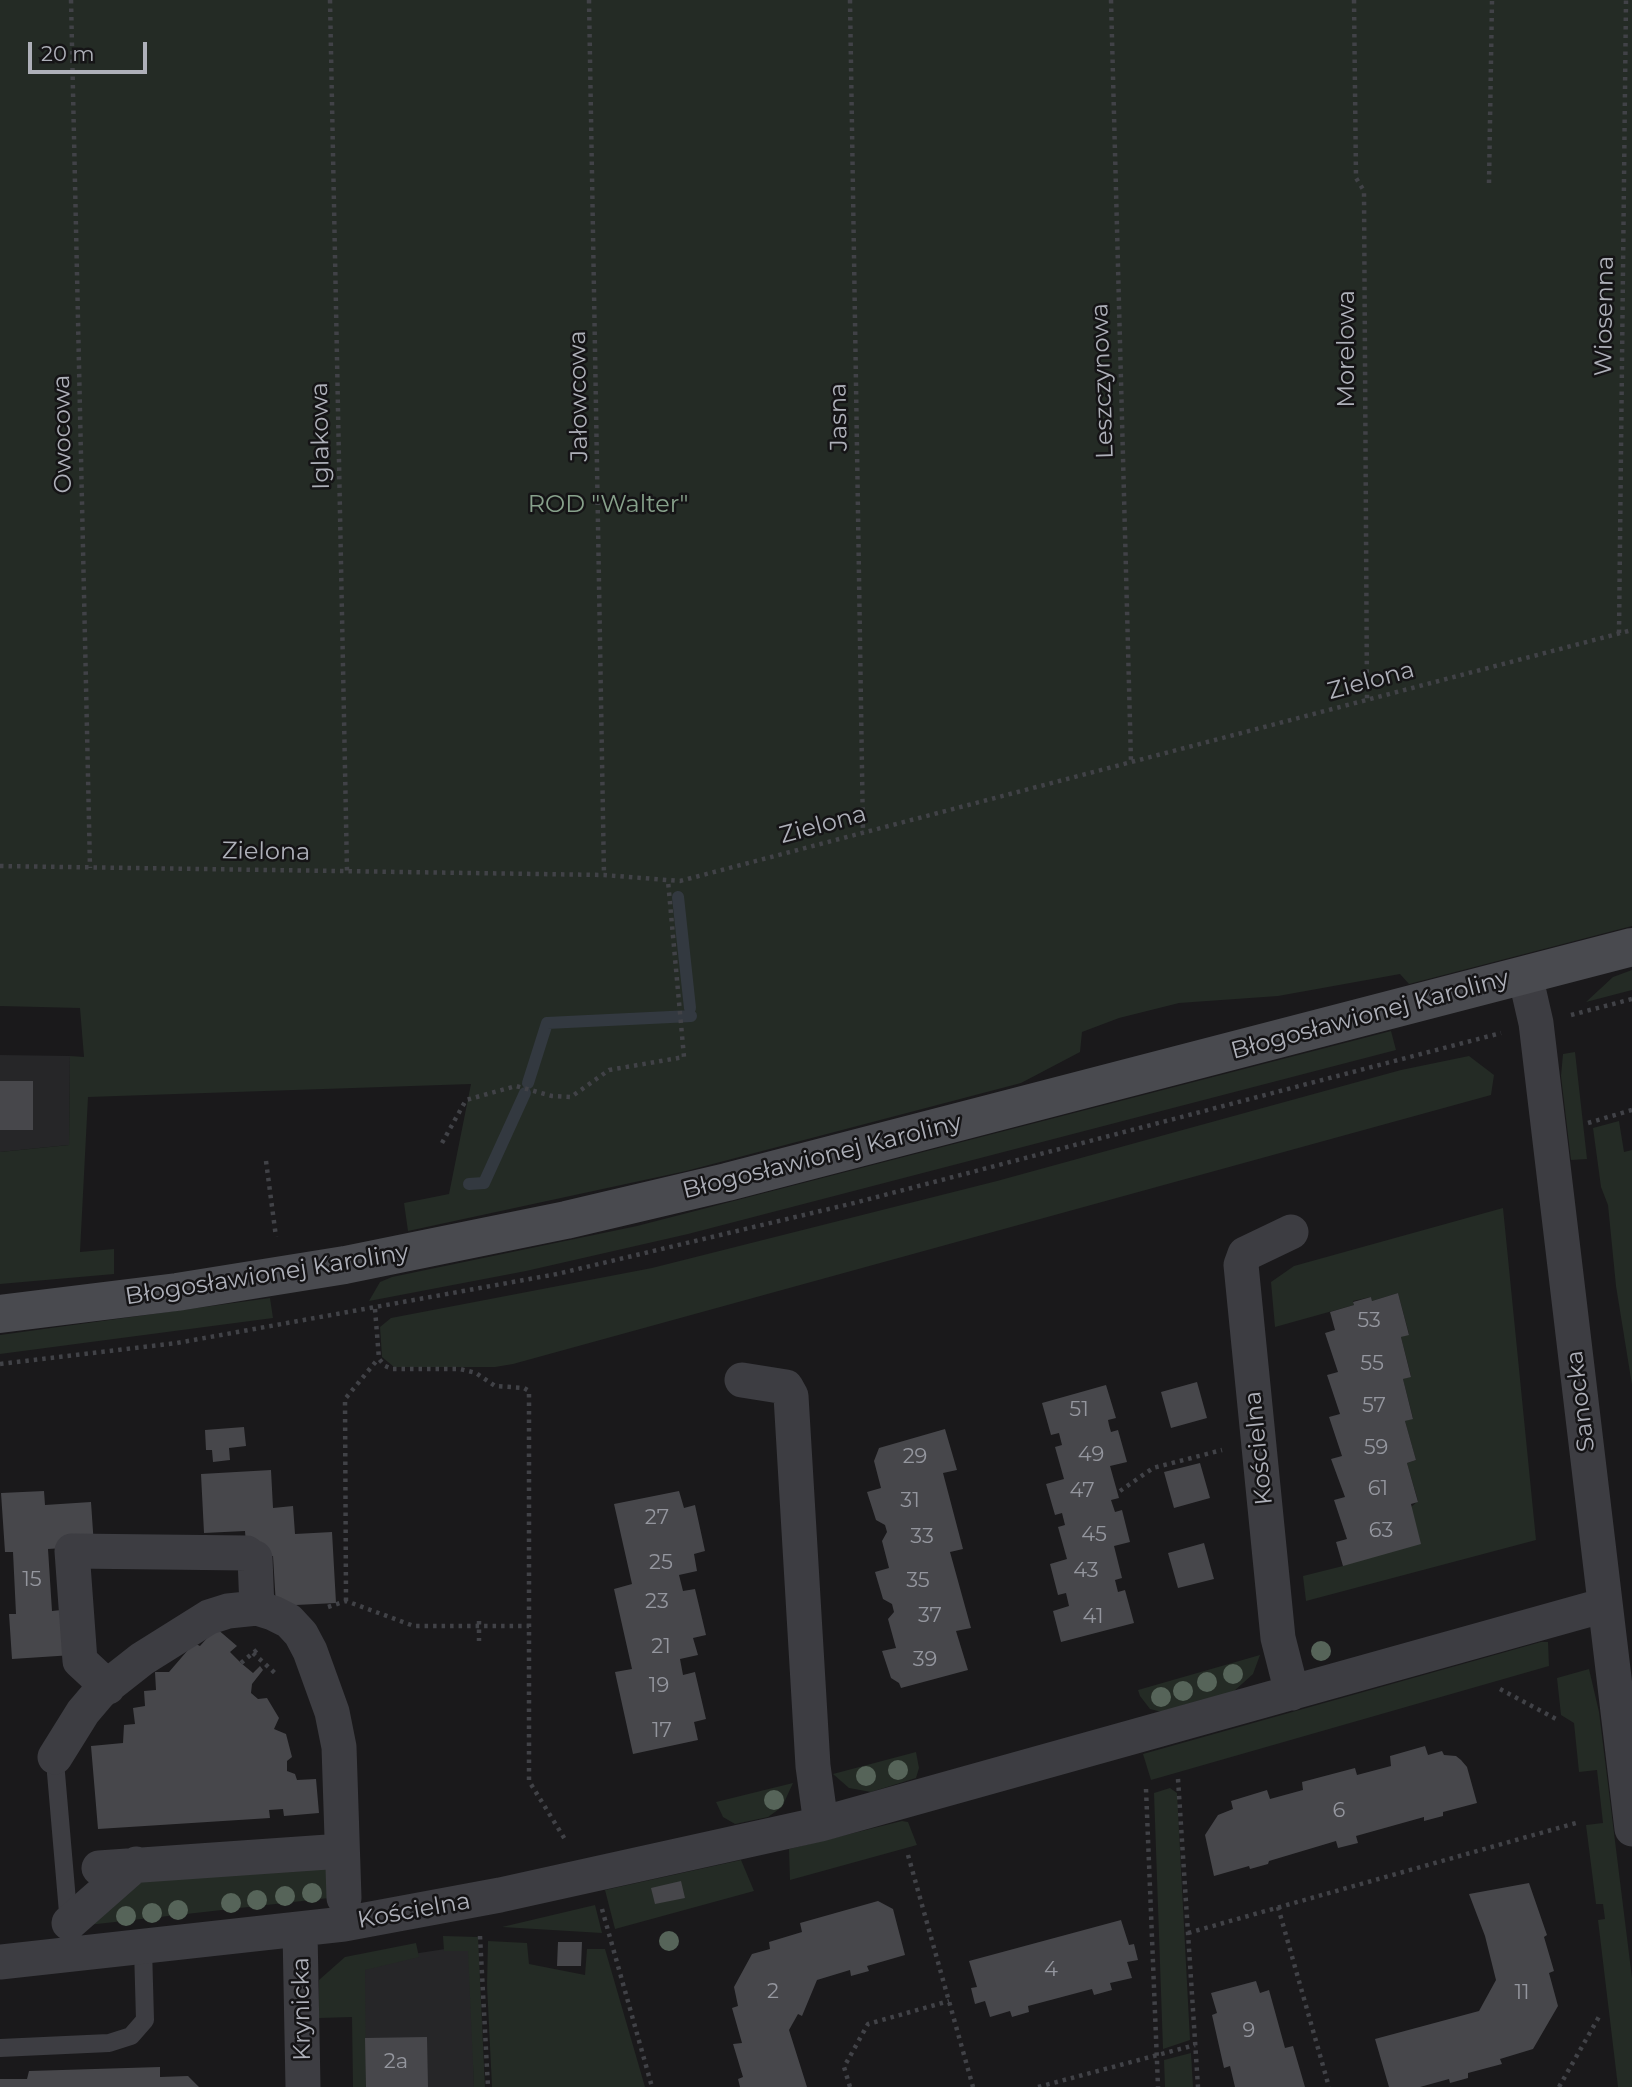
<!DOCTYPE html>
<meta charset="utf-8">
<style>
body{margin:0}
#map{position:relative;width:1632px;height:2087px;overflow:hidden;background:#1a191b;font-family:Montserrat,sans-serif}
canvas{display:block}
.scale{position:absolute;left:28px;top:42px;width:119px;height:32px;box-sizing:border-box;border:4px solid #aeb0b9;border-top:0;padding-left:9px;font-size:21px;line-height:24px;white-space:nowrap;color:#aeb0b9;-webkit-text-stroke:5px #151416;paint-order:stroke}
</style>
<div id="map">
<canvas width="1632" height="2087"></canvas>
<div class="scale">20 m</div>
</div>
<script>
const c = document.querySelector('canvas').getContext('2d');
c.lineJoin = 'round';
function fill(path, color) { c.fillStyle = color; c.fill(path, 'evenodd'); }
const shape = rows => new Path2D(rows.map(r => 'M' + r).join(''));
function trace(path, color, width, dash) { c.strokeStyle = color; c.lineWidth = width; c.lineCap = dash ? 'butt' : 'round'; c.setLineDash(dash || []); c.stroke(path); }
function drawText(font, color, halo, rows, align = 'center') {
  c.font = font + ' Montserrat,sans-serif'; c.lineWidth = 5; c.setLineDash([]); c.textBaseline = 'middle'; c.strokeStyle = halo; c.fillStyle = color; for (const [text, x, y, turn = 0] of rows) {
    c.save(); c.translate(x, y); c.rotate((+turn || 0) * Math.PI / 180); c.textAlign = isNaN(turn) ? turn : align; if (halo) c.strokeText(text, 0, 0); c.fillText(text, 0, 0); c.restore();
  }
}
const built = shape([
 [0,1055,70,1056,69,1145,0,1152],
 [471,1945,474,2087,362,2087,361,1962]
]);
const green = shape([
 [0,0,1632,0,1632,926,1409,984,1400,974,1278,996,1179,1003,1119,1018,1082,1032,1080,1052,1021,1083,686,1171,408,1231,404,1203,449,1194,471,1084,88,1097,80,1252,114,1249,114,1274,0,1284,0,1152,69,1145,70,1056,84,1057,80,1008,0,1006],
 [1632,970,1632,990,1586,1002,1613,977],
 [1391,1031,1396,1050,688,1234,526,1271,369,1301,380,1282,392,1277,637,1226],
 [1575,1052,1587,1159,1571,1160,1561,1076,1563,1054],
 [1469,1056,1494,1075,1491,1095,513,1364,495,1367,394,1367,382,1357,380,1327,391,1318,652,1268,997,1181,1401,1070],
 [1619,1121,1624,1152,1632,1150,1632,1385,1616,1286,1608,1205,1601,1187,1593,1128],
 [1503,1208,1536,1540,1306,1601,1303,1576,1343,1566,1418,1501,1407,1463,1416,1460,1405,1421,1413,1418,1403,1379,1411,1376,1401,1337,1409,1334,1398,1293,1372,1301,1371,1297,1353,1301,1354,1305,1275,1327,1271,1282,1294,1266],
 [270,1298,273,1318,0,1354,0,1335],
 [1541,1642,1548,1642,1549,1666,1151,1780,1143,1754],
 [1260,1655,1253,1674,1233,1692,1162,1712,1150,1709,1140,1696,1138,1690],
 [1589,1669,1599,1712,1632,1978,1632,2087,1618,2087,1598,1920,1605,1919,1603,1904,1596,1904,1586,1825,1603,1823,1597,1770,1579,1772,1574,1723,1561,1715,1557,1678],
 [916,1752,919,1768,916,1778,871,1792,849,1788,833,1774],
 [793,1783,782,1807,768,1817,735,1824,723,1817,716,1802],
 [1170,1788,1177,1793,1190,2040,1163,2049,1154,1793],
 [902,1821,908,1822,917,1845,790,1880,789,1849],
 [741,1860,754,1891,615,1929,605,1890],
 [328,1868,329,1898,88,1925,131,1876],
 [595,1905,602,1933,502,1927],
 [443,1936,478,1937,485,2087,474,2087,468,1951,444,1951],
 [488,1941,527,1943,529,1964,585,1975,587,1949,605,1949,645,2087,492,2087,487,1985],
 [416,1943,419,1957,365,1970,366,2087,353,2087,352,2017,319,2018,319,1980,345,1957],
 [1191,2053,1193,2087,1165,2087,1164,2060]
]);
const stream = shape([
 [678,897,690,1008],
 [528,1083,547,1023,691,1016],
 [469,1184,484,1183,525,1093]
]);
const building = shape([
 [0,1081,33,1081,33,1130,0,1130],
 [1398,1293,1409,1335,1401,1337,1411,1377,1403,1379,1413,1419,1405,1421,1416,1460,1407,1463,1418,1502,1411,1504,1421,1544,1343,1566,1336,1542,1347,1539,1334,1500,1345,1497,1331,1459,1342,1456,1329,1417,1340,1414,1327,1375,1338,1372,1325,1333,1335,1330,1330,1312,1354,1305,1353,1302,1371,1297,1372,1301],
 [1197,1382,1207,1418,1171,1428,1161,1392],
 [1106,1385,1116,1418,1108,1420,1109,1425,1111,1432,1118,1430,1127,1462,1110,1466,1119,1498,1111,1500,1115,1512,1122,1510,1130,1542,1114,1546,1122,1578,1115,1580,1118,1592,1125,1590,1134,1623,1061,1642,1053,1611,1069,1606,1066,1593,1058,1595,1050,1564,1067,1559,1058,1527,1065,1525,1062,1513,1055,1515,1046,1484,1064,1479,1055,1447,1062,1445,1059,1433,1051,1435,1042,1403],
 [244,1427,246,1446,229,1448,230,1460,213,1462,212,1450,206,1450,205,1430],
 [945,1429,957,1470,943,1473,963,1549,950,1552,971,1628,956,1631,968,1670,901,1688,899,1683,891,1678,882,1651,896,1648,888,1619,894,1612,892,1604,883,1599,875,1572,889,1568,882,1541,887,1532,885,1525,876,1520,867,1492,881,1488,874,1461,879,1448],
 [1200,1463,1210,1498,1174,1508,1164,1472],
 [271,1470,273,1508,293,1506,295,1534,332,1532,336,1603,276,1606,273,1556,247,1558,245,1531,204,1533,201,1474],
 [44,1491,45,1505,91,1502,94,1546,48,1549,52,1611,70,1609,73,1655,12,1659,9,1614,16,1614,13,1552,5,1552,1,1493],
 [679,1491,684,1508,695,1505,705,1551,694,1554,697,1571,679,1575,683,1591,695,1589,706,1635,693,1638,698,1655,680,1659,683,1675,695,1672,706,1719,694,1722,698,1740,633,1754,615,1672,632,1669,614,1589,632,1584,614,1504],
 [1204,1543,1214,1579,1178,1588,1168,1553],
 [216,1628,237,1646,230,1652,241,1663,253,1673,260,1666,263,1670,252,1684,251,1693,258,1699,267,1698,279,1718,274,1729,286,1734,292,1757,287,1761,287,1771,295,1774,297,1780,316,1779,319,1813,284,1816,283,1809,269,1810,270,1818,98,1829,91,1746,123,1743,124,1725,135,1724,133,1708,145,1706,144,1691,156,1690,155,1672,169,1672,194,1643,200,1646],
 [1425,1746,1428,1755,1442,1751,1444,1755,1456,1756,1461,1760,1467,1767,1477,1803,1443,1812,1443,1816,1424,1821,1424,1817,1356,1836,1358,1843,1338,1848,1336,1841,1269,1861,1268,1864,1250,1869,1249,1866,1214,1876,1205,1835,1218,1815,1233,1809,1231,1801,1267,1790,1270,1799,1303,1790,1302,1782,1355,1768,1357,1775,1391,1766,1390,1756],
 [681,1881,685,1898,655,1904,651,1888],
 [1529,1883,1547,1935,1544,1937,1554,1971,1549,1973,1558,2006,1533,2049,1500,2059,1502,2064,1468,2073,1468,2078,1450,2083,1449,2079,1420,2087,1389,2087,1375,2039,1479,2011,1496,1980,1485,1936,1469,1894],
 [878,1901,893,1909,905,1955,867,1966,869,1971,851,1976,850,1970,817,1980,802,2016,798,2014,789,2030,807,2087,740,2087,738,2079,743,2077,733,2044,742,2043,732,2008,738,2006,734,1987,752,1954,770,1949,769,1942,802,1932,800,1923],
 [1121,1920,1129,1945,1134,1944,1138,1960,1127,1962,1132,1978,1110,1983,1112,1990,1094,1995,1092,1989,1028,2006,1029,2012,1012,2017,1010,2011,990,2017,985,2001,975,2004,971,1988,977,1987,969,1961],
 [558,1942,582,1942,581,1966,557,1966],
 [1256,1981,1260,1993,1269,1990,1285,2048,1293,2046,1305,2087,1235,2087,1230,2066,1224,2068,1212,2015,1217,2013,1211,1993],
 [427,2037,428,2087,366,2087,365,2038],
 [160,2067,160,2077,188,2076,199,2087,0,2087,0,2079,27,2079,29,2071]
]);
const path = shape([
 [71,0,90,868],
 [330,0,347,871],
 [589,0,604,875],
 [850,0,863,833],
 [1111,0,1131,762],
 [1354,0,1356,178,1364,191,1367,700],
 [1489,183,1492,0],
 [1619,633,1626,0],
 [0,866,604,875,680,881,1632,630],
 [1571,1015,1632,999],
 [1588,1123,1632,1110],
 [442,1143,466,1100,516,1086,552,1096,571,1097,609,1070,684,1057,668,881],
 [266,1161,276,1237],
 [375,1309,379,1359,385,1366,392,1369,460,1369,476,1373,495,1386,524,1388,529,1391,529,1781,566,1841],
 [0,1364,177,1343,557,1274,854,1203,1501,1033],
 [1120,1491,1153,1468,1222,1450],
 [346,1601,345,1399,378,1359],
 [328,1607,346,1601,414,1626,529,1626],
 [479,1621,479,1641],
 [253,1653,276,1674],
 [241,1663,259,1648],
 [1500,1689,1556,1719],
 [1178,1779,1198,2087],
 [1146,1789,1158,2087],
 [908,1855,973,2087],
 [1278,1907,1329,2087],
 [602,1909,652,2087],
 [1188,1933,1576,1823],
 [480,1936,488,2087],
 [850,2087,844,2067,868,2024,949,2001],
 [1038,2087,1195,2045],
 [1559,2087,1600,2015]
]);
const lane = shape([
 [54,1750,69,1924],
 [0,2048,109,2043,131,2036,145,2020,143,1948]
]);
const street = shape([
 [1525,975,1536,1023,1632,1829],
 [1291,1232,1245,1254,1241,1265,1278,1638,1292,1693],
 [742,1380,786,1387,791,1396,813,1766,821,1824],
 [255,1558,257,1608],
 [108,1687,80,1661,72,1551,247,1553],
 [55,1757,83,1712,100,1692,142,1659,209,1617,228,1611,257,1608,273,1613,289,1621,301,1634,310,1651,332,1712,339,1747,344,1898],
 [99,1868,342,1851],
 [69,1923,136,1864],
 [300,1931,303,2087],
 [0,1962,344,1924,500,1895,821,1824,1605,1605]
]);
const secondary = shape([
 [0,1314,177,1292,345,1265,566,1220,727,1182,1632,947]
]);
const trees = [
 [1321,1651],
 [1233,1674],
 [1207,1682],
 [1183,1691],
 [1161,1697],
 [898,1770],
 [866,1776],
 [774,1800],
 [312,1893],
 [285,1896],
 [257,1900],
 [231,1903],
 [178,1910],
 [152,1913],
 [126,1916],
 [669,1941]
];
const numberNames = [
 ["53",1369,1321],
 ["55",1372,1364],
 ["57",1374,1406],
 ["51",1079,1410],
 ["59",1376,1448],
 ["49",1091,1455],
 ["29",915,1457],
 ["61",1378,1489],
 ["47",1082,1491],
 ["31",910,1501],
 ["27",657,1518],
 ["63",1381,1531],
 ["45",1094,1535],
 ["33",922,1537],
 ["25",661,1563],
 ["43",1086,1571],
 ["15",32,1580],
 ["35",918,1581],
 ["23",657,1602],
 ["37",930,1616],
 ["41",1093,1617],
 ["21",661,1647],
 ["39",925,1660],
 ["19",659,1686],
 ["17",662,1731],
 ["6",1339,1811],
 ["4",1051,1970],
 ["2",773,1992],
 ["11",1522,1993],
 ["9",1249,2031],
 ["2a",396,2062]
];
const streetNames = [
 ["Wiosenna",1605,316,-89],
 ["Morelowa",1347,349,-90],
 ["Leszczynowa",1103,381,-92],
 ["Jałowcowa",579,396,-91],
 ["Jasna",839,417,-91],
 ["Owocowa",63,434,-91],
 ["Iglakowa",321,436,-91],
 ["Zielona",1371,681,-15],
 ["Zielona",823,825,-15],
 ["Zielona",266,852,1],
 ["Błogosławionej Karoliny",1370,1015,-15],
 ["Błogosławionej Karoliny",822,1157,-14],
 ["Błogosławionej Karoliny",267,1275,-9],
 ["Sanocka",1581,1401,-97],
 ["Kościelna",1259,1448,-96],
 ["Kościelna",414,1911,-10],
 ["Krynicka",302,2009,-91]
];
const parkNames = [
 ["ROD \"Walter\"",608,505]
];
fill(built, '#262628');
fill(green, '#242b25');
trace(stream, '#333940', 12);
fill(building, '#47474b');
trace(path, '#414247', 4.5, [3.5, 5]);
trace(lane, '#3d3d42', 18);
trace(street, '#3d3d42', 35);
trace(secondary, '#494a4f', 38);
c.fillStyle = '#566459';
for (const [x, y] of trees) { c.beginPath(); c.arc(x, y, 10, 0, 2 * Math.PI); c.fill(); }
drawText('21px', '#94969e', null, numberNames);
drawText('24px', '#aeb0b9', '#151416', streetNames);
drawText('24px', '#87a18b', '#151416', parkNames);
</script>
